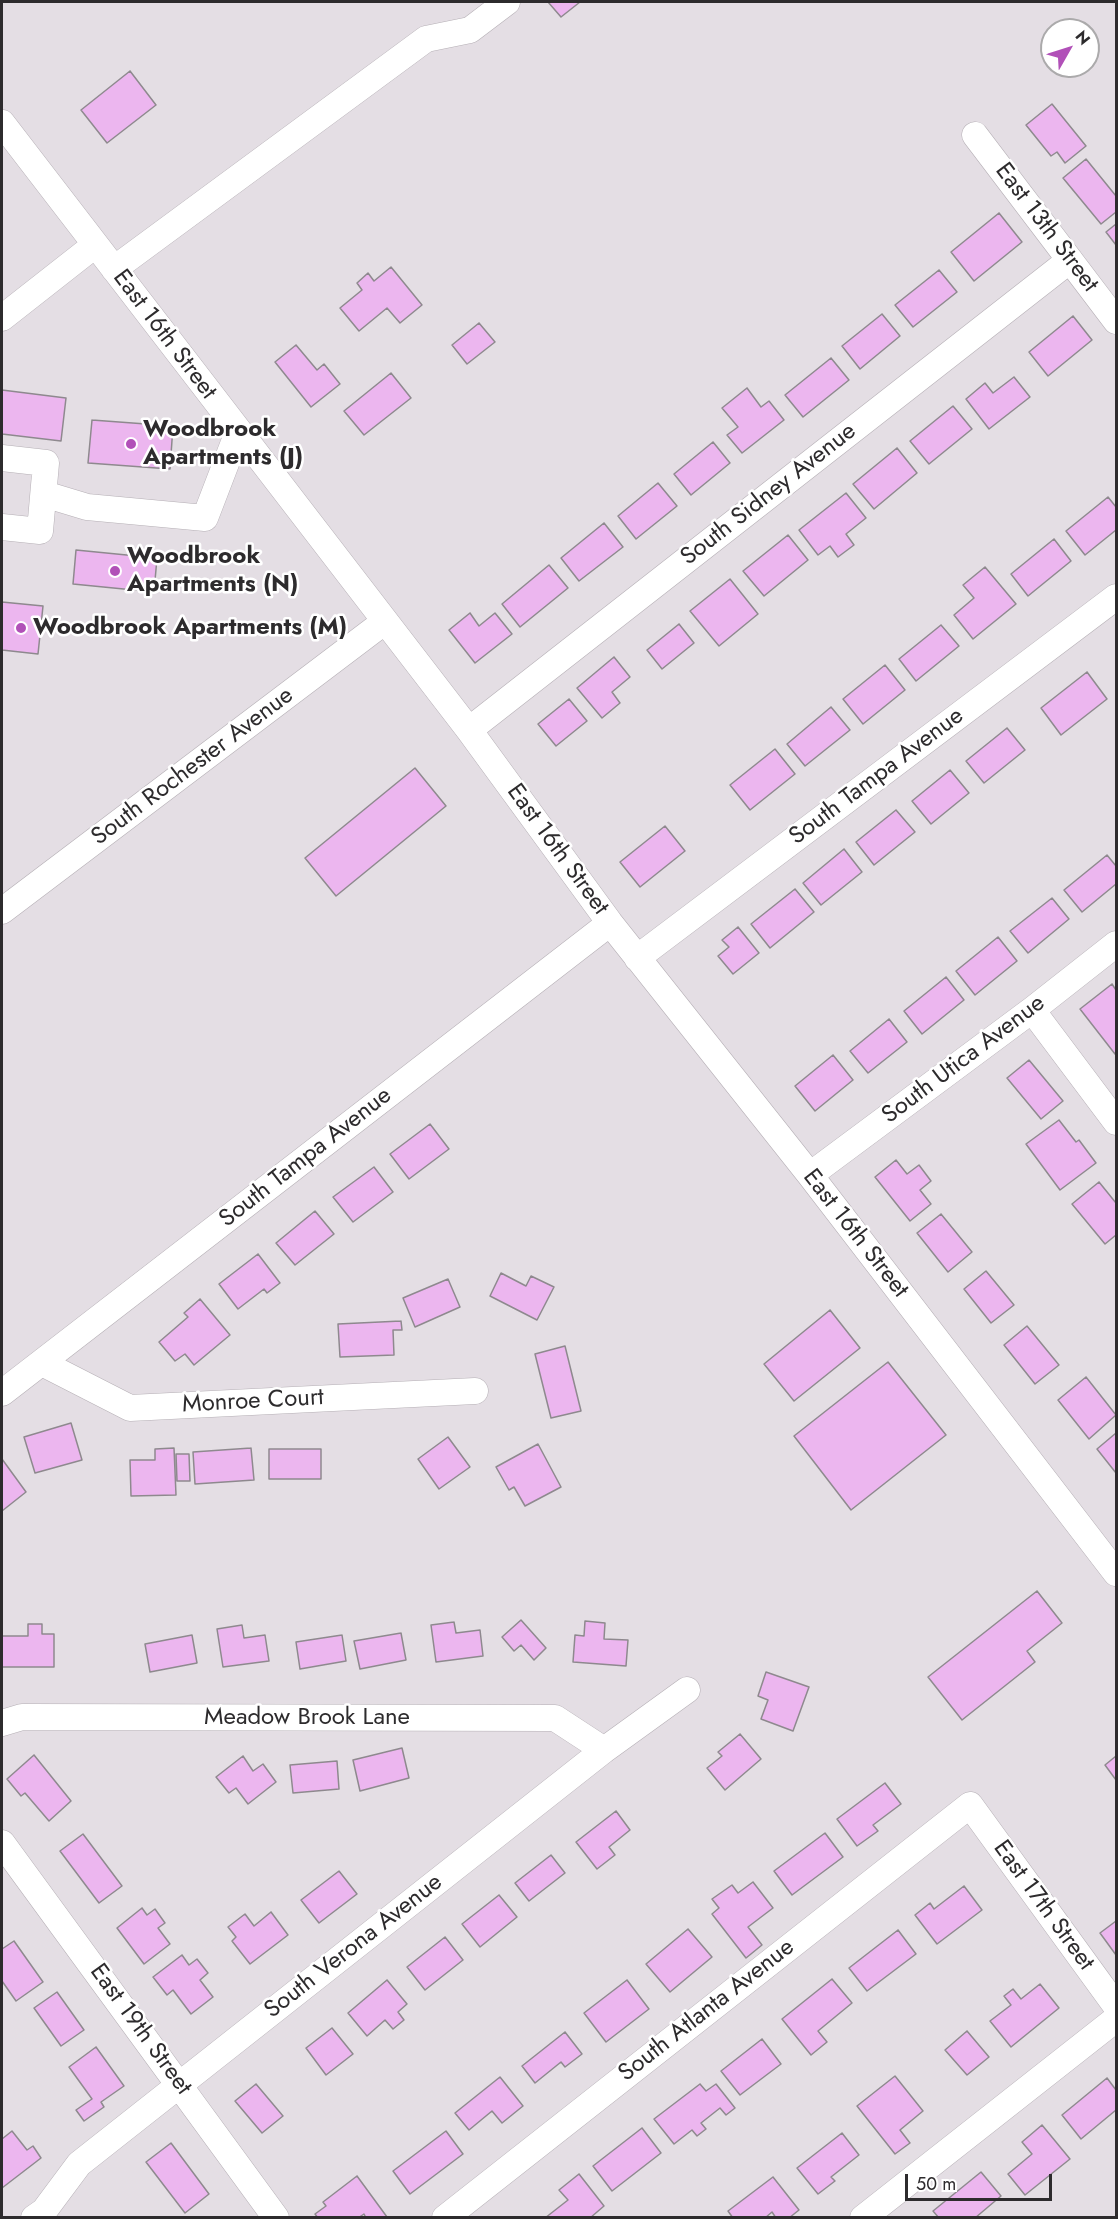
<!DOCTYPE html>
<style>
body{margin:0}
#map{position:relative;width:1118px;height:2219px;overflow:hidden;background:#e4dee4;font-family:Jost,sans-serif}
canvas{display:block}
.frame{position:absolute;inset:0;border:3px solid #2d2b2d;pointer-events:none}
.north{position:absolute;left:1040px;top:18px;width:60px;height:60px;box-sizing:border-box;background:#fff;border:2px solid #abaaab;border-radius:50%;rotate:51deg;font-size:16px;font-weight:700;line-height:24px;text-align:center;color:#2d2b2d}
.north::after{content:'';display:block;margin:auto;width:21px;height:27px;background:#b150b8;clip-path:polygon(50% 0,100% 100%,50% 72%,0 100%)}
.scale{position:absolute;left:905px;top:2174px;width:147px;height:27px;box-sizing:border-box;border:3px solid #2d2b2d;border-top:0;padding-left:8px;font-size:18px;line-height:21px;white-space:nowrap;color:#2d2b2d;-webkit-text-stroke:4px #fff;paint-order:stroke}
</style>
<div id="map">
<canvas width="1118" height="2219"></canvas>
<div class="frame"></div>
<div class="north">N</div>
<div class="scale">50 m</div>
</div>
<script>
const c = document.querySelector('canvas').getContext('2d');
c.lineJoin = 'round';
function fill(path, color) { c.fillStyle = color; c.fill(path, 'evenodd'); }
const shape = rows => new Path2D(rows.map(r => 'M' + r).join(''));
function trace(path, color, width, dash) { c.strokeStyle = color; c.lineWidth = width; c.lineCap = dash ? 'butt' : 'round'; c.setLineDash(dash || []); c.stroke(path); }
function drawText(font, color, halo, rows, align = 'center') {
  c.font = font + ' Jost,sans-serif'; c.lineWidth = 5; c.setLineDash([]); c.textBaseline = 'middle'; c.strokeStyle = halo; c.fillStyle = color; for (const [text, x, y, turn = 0] of rows) {
    c.save(); c.translate(x, y); c.rotate((+turn || 0) * Math.PI / 180); c.textAlign = isNaN(turn) ? turn : align; if (halo) c.strokeText(text, 0, 0); c.fillText(text, 0, 0); c.restore();
  }
}
const building = shape([
 [548,2,580,2,561,17,548,2],
 [130,71,156,105,107,143,81,110,130,71],
 [1052,104,1086,146,1065,163,1057,152,1051,156,1026,125,1052,104],
 [1086,159,1116,196,1116,212,1101,224,1063,178,1086,159],
 [999,213,1022,242,974,281,951,252,999,213],
 [1116,224,1116,245,1106,232,1116,224],
 [391,267,422,305,400,323,387,308,359,331,340,308,362,290,357,283,368,273,374,281,391,267],
 [939,270,957,292,913,327,895,305,939,270],
 [882,314,900,336,860,369,842,346,882,314],
 [1073,316,1092,340,1048,376,1029,352,1073,316],
 [479,323,495,342,467,364,452,345,479,323],
 [296,345,317,370,324,364,340,384,311,407,275,362,296,345],
 [831,358,849,380,803,417,785,395,831,358],
 [391,373,411,398,364,435,344,411,391,373],
 [1014,377,1030,397,989,429,966,399,985,383,993,393,1014,377],
 [747,388,761,407,769,401,784,420,742,453,727,435,738,427,722,408,747,388],
 [2,390,66,398,61,441,2,434,2,390],
 [953,406,972,429,929,464,910,441,953,406],
 [92,420,173,426,170,469,88,463,92,420],
 [713,442,730,463,691,495,674,474,713,442],
 [897,448,917,473,874,509,853,484,897,448],
 [658,483,677,506,636,539,618,516,658,483],
 [846,493,866,518,846,534,854,545,838,557,830,546,818,555,799,530,846,493],
 [1108,497,1116,507,1116,530,1085,555,1066,531,1108,497],
 [604,523,623,547,579,581,561,558,604,523],
 [788,535,808,560,764,596,743,571,788,535],
 [1054,539,1071,561,1028,596,1011,574,1054,539],
 [76,550,157,558,154,592,73,584,76,550],
 [549,565,568,588,520,627,502,604,549,565],
 [985,567,1016,604,973,639,954,615,974,598,963,585,985,567],
 [730,579,758,614,719,646,690,611,730,579],
 [2,602,43,606,38,654,2,650,2,602],
 [470,613,479,626,495,613,512,634,475,663,449,630,470,613],
 [679,624,694,643,662,669,647,650,679,624],
 [941,625,959,646,916,681,899,659,941,625],
 [614,657,630,677,612,692,620,703,602,718,577,688,614,657],
 [885,665,905,690,863,724,843,699,885,665],
 [1087,672,1107,699,1061,735,1041,708,1087,672],
 [569,699,587,721,556,746,538,724,569,699],
 [831,707,850,730,805,766,787,744,831,707],
 [1007,728,1025,750,984,783,966,761,1007,728],
 [775,749,795,774,750,810,730,785,775,749],
 [415,768,446,806,336,896,305,858,415,768],
 [950,770,969,793,931,824,912,801,950,770],
 [896,810,915,832,874,865,856,842,896,810],
 [665,826,685,851,640,887,620,862,665,826],
 [844,849,862,872,821,905,803,883,844,849],
 [1107,855,1116,866,1116,884,1082,912,1064,890,1107,855],
 [795,889,814,912,770,948,751,924,795,889],
 [1052,898,1069,919,1028,953,1010,931,1052,898],
 [738,927,759,953,733,974,718,956,729,947,722,940,738,927],
 [998,937,1017,961,975,995,956,971,998,937],
 [946,977,964,1000,922,1034,904,1011,946,977],
 [1112,984,1116,990,1116,1052,1115,1054,1080,1009,1112,984],
 [889,1019,907,1042,868,1073,850,1051,889,1019],
 [833,1055,853,1080,815,1111,795,1086,833,1055],
 [1029,1060,1063,1101,1041,1119,1007,1078,1029,1060],
 [1059,1120,1076,1142,1079,1140,1096,1163,1060,1190,1026,1144,1059,1120],
 [430,1124,449,1149,409,1179,390,1154,430,1124],
 [896,1160,907,1174,919,1165,931,1181,920,1190,931,1204,910,1221,875,1177,896,1160],
 [374,1167,393,1192,353,1222,333,1197,374,1167],
 [1099,1182,1116,1203,1116,1235,1105,1244,1072,1204,1099,1182],
 [315,1211,334,1234,295,1265,276,1243,315,1211],
 [941,1214,972,1252,948,1272,917,1233,941,1214],
 [258,1254,280,1283,267,1293,264,1289,238,1309,219,1284,258,1254],
 [986,1271,1014,1305,991,1323,964,1289,986,1271],
 [501,1273,526,1286,531,1276,554,1287,537,1320,490,1296,501,1273],
 [448,1279,460,1307,415,1327,403,1298,448,1279],
 [200,1299,230,1335,194,1365,185,1354,175,1361,159,1342,188,1317,184,1313,200,1299],
 [830,1310,860,1348,794,1401,764,1364,830,1310],
 [401,1321,402,1330,393,1330,394,1355,340,1357,338,1324,401,1321],
 [1027,1326,1059,1365,1035,1384,1004,1345,1027,1326],
 [565,1346,581,1411,551,1418,535,1354,565,1346],
 [888,1362,946,1435,851,1510,794,1436,888,1362],
 [1086,1377,1116,1415,1089,1439,1058,1400,1086,1377],
 [71,1423,82,1460,35,1473,24,1437,71,1423],
 [1116,1433,1116,1473,1097,1449,1116,1433],
 [448,1437,470,1467,439,1489,418,1459,448,1437],
 [538,1444,561,1487,525,1506,514,1487,509,1490,496,1467,538,1444],
 [174,1448,176,1495,131,1496,130,1460,155,1460,155,1449,174,1448],
 [251,1448,254,1480,195,1484,193,1452,251,1448],
 [269,1449,321,1449,321,1479,269,1479,269,1449],
 [176,1454,189,1454,190,1481,177,1481,176,1454],
 [2,1459,26,1492,2,1511,2,1459],
 [1037,1591,1062,1623,1027,1651,1035,1662,962,1720,928,1677,1037,1591],
 [521,1620,546,1648,534,1660,521,1645,514,1651,502,1637,521,1620],
 [585,1621,605,1623,604,1639,628,1640,626,1666,573,1662,575,1635,584,1636,585,1621],
 [454,1622,456,1633,480,1630,483,1656,436,1662,431,1625,454,1622],
 [28,1624,42,1624,42,1634,54,1634,54,1667,2,1667,2,1636,28,1636,28,1624],
 [242,1625,244,1638,265,1635,269,1661,223,1667,217,1629,242,1625],
 [401,1633,406,1660,360,1669,354,1641,401,1633],
 [192,1635,197,1663,150,1672,145,1644,192,1635],
 [342,1635,346,1661,300,1669,296,1642,342,1635],
 [766,1672,809,1687,793,1731,761,1719,768,1700,758,1696,766,1672],
 [740,1734,761,1759,725,1790,707,1768,722,1756,718,1752,740,1734],
 [402,1748,409,1778,360,1791,353,1760,402,1748],
 [34,1755,71,1801,49,1821,25,1793,21,1796,7,1779,34,1755],
 [243,1756,253,1771,263,1764,276,1782,248,1804,236,1788,229,1793,216,1777,243,1756],
 [1116,1756,1116,1780,1105,1765,1116,1756],
 [337,1761,339,1789,293,1793,290,1765,337,1761],
 [885,1783,901,1804,873,1825,878,1831,857,1846,837,1819,885,1783],
 [616,1811,630,1830,609,1847,615,1855,597,1869,576,1842,616,1811],
 [825,1833,843,1857,792,1895,774,1871,825,1833],
 [83,1834,122,1886,99,1903,60,1851,83,1834],
 [551,1855,565,1873,529,1901,515,1883,551,1855],
 [339,1871,357,1894,319,1923,301,1900,339,1871],
 [753,1882,773,1908,748,1927,762,1945,746,1958,712,1914,719,1908,712,1899,732,1885,738,1893,753,1882],
 [964,1886,982,1910,937,1944,915,1915,930,1903,934,1909,964,1886],
 [499,1895,517,1917,480,1947,462,1924,499,1895],
 [142,1908,147,1915,155,1909,165,1923,158,1928,170,1944,144,1964,117,1928,142,1908],
 [271,1912,288,1935,250,1964,232,1941,236,1937,228,1927,245,1914,254,1926,271,1912],
 [1116,1921,1116,1955,1100,1933,1116,1921],
 [688,1929,712,1957,670,1992,646,1964,688,1929],
 [898,1930,916,1954,867,1991,849,1968,898,1930],
 [445,1937,463,1960,425,1990,407,1967,445,1937],
 [14,1941,43,1982,16,2001,2,1981,2,1949,14,1941],
 [182,1955,189,1965,197,1959,208,1973,200,1980,213,1997,191,2014,173,1990,167,1995,153,1977,182,1955],
 [832,1979,852,2003,818,2031,827,2042,811,2055,782,2019,832,1979],
 [387,1980,407,2004,398,2012,404,2020,393,2029,385,2020,367,2036,348,2013,387,1980],
 [627,1980,649,2009,606,2042,584,2013,627,1980],
 [1040,1984,1059,2008,1011,2047,990,2021,1011,2005,1004,1996,1013,1989,1021,1999,1040,1984],
 [57,1992,84,2030,61,2046,34,2008,57,1992],
 [332,2028,353,2054,326,2075,306,2048,332,2028],
 [967,2031,989,2057,967,2075,945,2050,967,2031],
 [565,2032,582,2054,565,2067,561,2062,535,2083,522,2066,565,2032],
 [762,2039,781,2064,740,2095,721,2071,762,2039],
 [96,2047,124,2086,101,2102,104,2107,84,2121,76,2110,92,2099,69,2067,96,2047],
 [895,2076,923,2111,900,2130,910,2143,895,2154,857,2106,895,2076],
 [500,2077,523,2106,502,2123,492,2111,469,2130,455,2113,500,2077],
 [1107,2078,1116,2090,1116,2110,1081,2139,1062,2115,1107,2078],
 [256,2084,283,2116,262,2133,235,2101,256,2084],
 [700,2084,706,2091,716,2084,735,2108,726,2115,720,2108,701,2123,706,2129,697,2136,692,2130,674,2144,654,2119,700,2084],
 [1042,2125,1070,2159,1025,2195,1008,2174,1032,2154,1022,2142,1042,2125],
 [642,2128,661,2153,612,2191,593,2166,642,2128],
 [12,2131,27,2150,33,2146,41,2158,2,2188,2,2139,12,2131],
 [446,2131,463,2154,410,2194,393,2171,446,2131],
 [842,2133,859,2155,831,2177,835,2181,818,2194,797,2168,842,2133],
 [171,2143,209,2194,185,2213,146,2162,171,2143],
 [981,2172,1001,2196,975,2218,939,2218,933,2211,981,2172],
 [579,2174,604,2206,590,2218,545,2218,568,2200,559,2190,579,2174],
 [357,2176,387,2217,366,2218,364,2214,358,2218,318,2218,315,2214,326,2206,323,2202,357,2176],
 [773,2177,799,2210,789,2218,776,2218,772,2212,765,2218,733,2218,728,2211,773,2177]
]);
const minor = shape([
 [2,123,469,730,610,923,810,1175,1116,1573],
 [975,135,1116,321],
 [114,269,426,39,470,30,507,2],
 [2,318,95,245],
 [2,458,46,463,40,531,2,527],
 [44,494,87,507,205,518,238,432],
 [469,730,1070,260],
 [2,911,384,622],
 [637,958,1116,597],
 [1032,1010,1116,1122],
 [810,1175,1032,1010,1116,944],
 [42,1363,130,1408,475,1391],
 [2,1393,610,923],
 [2,1723,22,1717,555,1718,604,1750],
 [2,1843,276,2218],
 [34,2218,44,2211,79,2164,604,1750,687,1690],
 [445,2218,970,1805,1116,2006],
 [863,2218,1116,2019]
]);
const markers = [
 [131,444,6,"#b150b8"],
 [115,571,6,"#b150b8"],
 [21,628,6,"#b150b8"]
];
const streetNames = [
 ["East 13th Street",1046,228,53],
 ["East 16th Street",164,335,53],
 ["South Sidney Avenue",769,495,-38],
 ["South Rochester Avenue",193,767,-37],
 ["South Tampa Avenue",877,777,-37],
 ["East 16th Street",557,850,54],
 ["South Utica Avenue",964,1060,-37],
 ["South Tampa Avenue",306,1158,-38],
 ["East 16th Street",855,1234,52],
 ["Monroe Court",253,1402,-3],
 ["Meadow Brook Lane",307,1718],
 ["East 17th Street",1043,1906,54],
 ["South Verona Avenue",354,1947,-38],
 ["South Atlanta Avenue",707,2011,-38],
 ["East 19th Street",140,2030,54]
];
const poiNames = [
 ["Woodbrook",143,430],
 ["Apartments (J)",143,458],
 ["Woodbrook",127,557],
 ["Apartments (N)",127,585],
 ["Woodbrook Apartments (M)",33,628]
];
fill(building, '#ecb6ef');
trace(building, '#8e898e', 1.5);
trace(minor, '#b5afb5', 27);
trace(minor, '#fff', 26);
for (const [x, y, r, color] of markers) { const dot = new Path2D(); dot.arc(x, y, r, 0, 2 * Math.PI); c.fillStyle = color; c.fill(dot); trace(dot, '#fff', 2); }
drawText('24px', '#2d2b2d', '#fff', streetNames);
drawText('bold 24px', '#2d2b2d', '#fff', poiNames, 'left');
</script>
